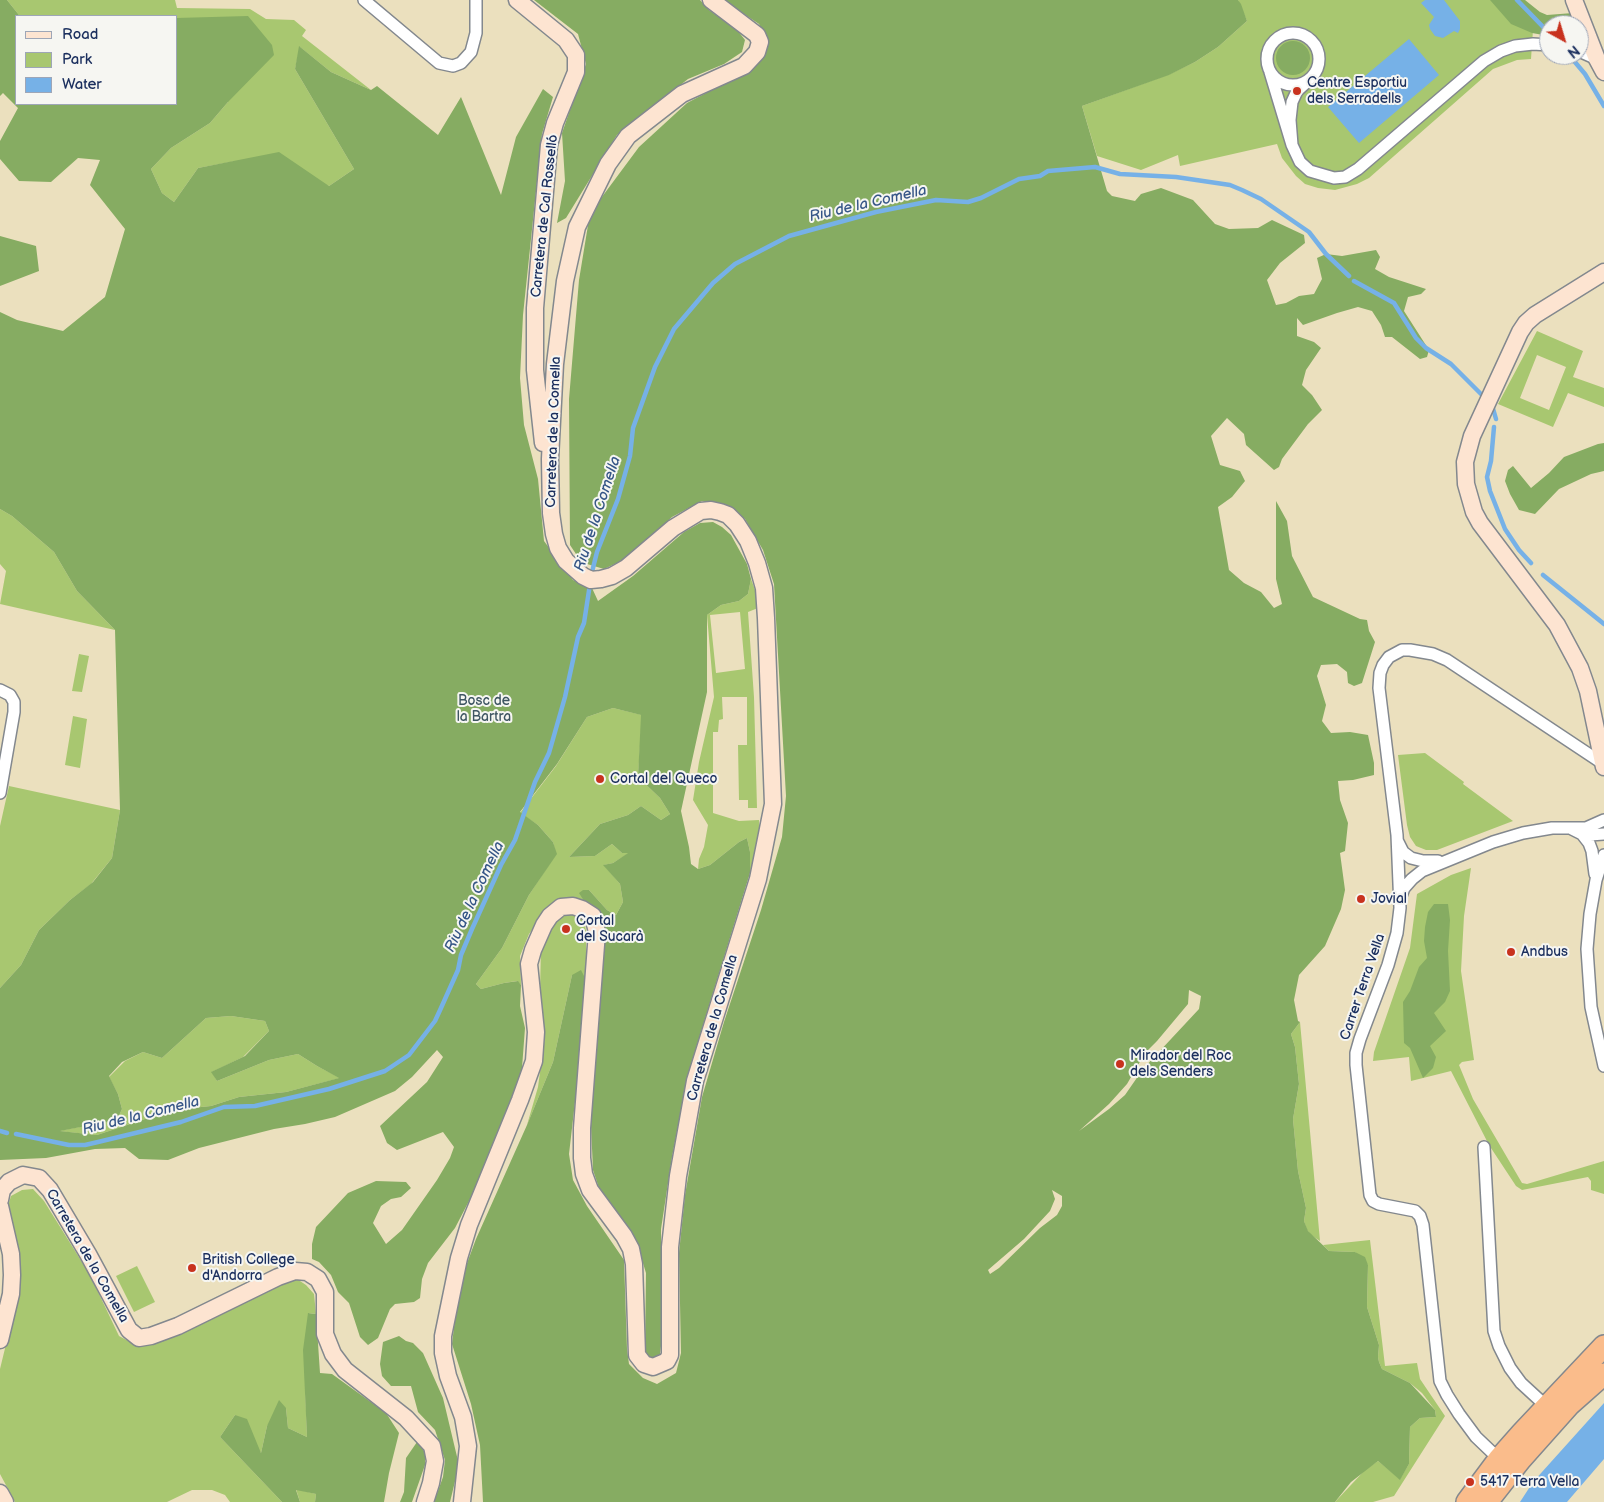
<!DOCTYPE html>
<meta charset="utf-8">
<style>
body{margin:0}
#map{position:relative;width:1604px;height:1502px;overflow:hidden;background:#ebe0be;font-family:"Balsamiq Sans",sans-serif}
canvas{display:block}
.legend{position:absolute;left:15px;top:15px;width:162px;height:90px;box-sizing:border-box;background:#f6f6f2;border:1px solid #9ea6b7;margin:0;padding:6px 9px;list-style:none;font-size:15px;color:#1b2f5e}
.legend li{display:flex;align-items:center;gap:10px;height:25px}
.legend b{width:25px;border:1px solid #9ea6b7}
.north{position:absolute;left:1539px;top:15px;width:50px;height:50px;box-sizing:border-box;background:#f6f6f2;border:1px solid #9ea6b7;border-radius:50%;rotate:141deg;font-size:14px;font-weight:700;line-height:20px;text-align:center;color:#1b2f5e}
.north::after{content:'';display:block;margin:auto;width:18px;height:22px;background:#c8321e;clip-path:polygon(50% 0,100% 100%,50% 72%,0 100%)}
</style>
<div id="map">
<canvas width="1604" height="1502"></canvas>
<ul class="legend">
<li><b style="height:6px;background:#fde4d1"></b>Road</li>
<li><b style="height:14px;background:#a8c770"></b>Park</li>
<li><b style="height:14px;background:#76b1e7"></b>Water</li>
</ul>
<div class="north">N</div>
</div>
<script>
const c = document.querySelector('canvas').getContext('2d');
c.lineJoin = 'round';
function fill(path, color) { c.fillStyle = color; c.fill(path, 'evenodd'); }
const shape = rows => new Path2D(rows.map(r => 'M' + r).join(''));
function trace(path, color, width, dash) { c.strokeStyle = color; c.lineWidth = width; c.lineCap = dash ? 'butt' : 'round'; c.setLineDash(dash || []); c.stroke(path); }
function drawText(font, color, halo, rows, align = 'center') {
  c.font = font + ' "Balsamiq Sans",sans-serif'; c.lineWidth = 4; c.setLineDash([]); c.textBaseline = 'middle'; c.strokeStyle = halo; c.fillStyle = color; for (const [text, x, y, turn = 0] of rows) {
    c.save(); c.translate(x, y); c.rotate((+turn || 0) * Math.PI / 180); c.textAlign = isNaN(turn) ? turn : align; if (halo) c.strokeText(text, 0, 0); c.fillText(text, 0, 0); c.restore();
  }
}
const green = shape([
 [7,0,175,0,177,8,250,9,266,19,294,20,306,30,302,36,371,90,331,72,300,47,295,69,354,169,329,186,236,161,198,168,174,202,162,193,151,169,171,148,210,123,228,102,176,16,23,16,19,15],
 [1238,0,1500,0,1533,30,1531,59,1517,60,1493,69,1369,178,1357,184,1335,190,1318,188,1305,184,1296,176,1282,158,1277,144,1180,166,1178,155,1141,170,1097,156,1082,106,1170,74,1195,62,1218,47,1247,21],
 [1537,331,1583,351,1573,377,1604,388,1604,407,1568,393,1553,427,1498,404],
 [1537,355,1566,367,1549,410,1520,398],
 [0,509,12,516,54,552,77,591,115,630,0,604,6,571,0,564],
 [751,579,758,598,758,608,748,612,754,697,757,808,748,808,748,800,739,800,738,745,747,745,747,697,722,697,723,719,719,720,718,732,713,732,713,813,739,821,759,820,760,831,750,873,750,852,747,838,739,842,710,865,698,869,699,859,704,847,708,825,693,800,699,762,714,697,707,615,721,605,739,601,748,594],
 [740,612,745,669,716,673,710,615],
 [79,654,89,656,82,692,72,691],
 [613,708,642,715,638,777,660,798,670,814,661,820,641,806,628,815,600,824,569,857,595,856,612,844,622,853,629,853,613,863,604,865,620,884,623,902,616,915,607,910,589,890,586,904,547,910,529,934,520,956,521,985,517,981,504,983,481,989,476,984,502,948,529,895,556,854,553,842,538,825,520,813,556,766,587,717],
 [73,716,87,719,80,768,65,765],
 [1425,753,1464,782,1463,784,1513,821,1437,850,1426,850,1416,846,1410,837,1407,825,1398,755],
 [9,786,120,810,112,858,91,884,70,900,39,930,21,965,0,988,0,826],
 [1471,868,1464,916,1461,971,1474,1060,1462,1062,1459,1065,1473,1099,1522,1183,1527,1184,1604,1161,1604,1194,1591,1190,1591,1181,1588,1177,1522,1190,1516,1186,1489,1145,1451,1071,1411,1081,1409,1057,1373,1061,1374,1052,1410,948,1417,894,1451,875],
 [570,914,578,915,584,920,586,931,586,980,572,975,553,1062,527,1125,538,1087,545,1035,540,992,541,945,551,925,562,915],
 [231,1016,265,1021,269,1031,243,1057,212,1072,217,1081,269,1060,298,1054,317,1066,340,1078,286,1092,239,1097,211,1106,172,1110,97,1135,58,1131,117,1120,122,1109,118,1094,109,1077,125,1061,143,1052,162,1058,206,1018],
 [1300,1022,1320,1241,1311,1235,1307,1230,1304,1221,1306,1208,1298,1171,1293,1119,1299,1084,1295,1047,1291,1034],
 [33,1189,44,1201,90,1275,119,1336,134,1344,267,1290,297,1279,306,1285,314,1294,316,1314,309,1313,305,1385,307,1437,288,1428,286,1408,267,1426,261,1453,235,1415,220,1437,282,1502,230,1502,225,1495,212,1490,192,1490,167,1502,15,1502,0,1474,0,1369,17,1299,7,1209,11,1196,22,1190],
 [1370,1240,1385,1366,1417,1363,1420,1379,1445,1416,1394,1496,1373,1502,1335,1502,1365,1470,1378,1461,1400,1479,1409,1464,1410,1427,1420,1418,1436,1417,1435,1410,1422,1393,1410,1383,1382,1369,1379,1362,1378,1357,1379,1345,1367,1307,1368,1265,1355,1252,1329,1251,1323,1245],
 [137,1266,155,1302,134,1312,116,1276],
 [296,1489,316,1494,315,1502,300,1502]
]);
const forest = shape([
 [0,0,7,0,19,15,23,16,16,16,16,104,176,104,176,18,248,16,272,45,274,55,228,102,210,123,171,148,151,169,162,193,174,202,198,168,279,152,329,186,354,169,295,69,299,46,331,72,371,90,377,86,438,135,461,97,501,195,516,137,543,89,553,97,542,134,523,315,520,378,524,425,538,479,544,541,573,580,592,588,598,601,633,576,684,532,700,523,713,522,722,527,731,535,747,564,751,579,748,594,739,601,721,605,707,615,707,692,681,811,689,847,691,864,698,869,710,865,739,842,747,838,750,852,750,873,688,1074,672,1157,661,1229,661,1346,660,1354,655,1357,649,1357,645,1351,646,1273,639,1250,632,1232,600,1191,593,1170,591,1126,605,924,600,912,586,904,579,893,583,890,589,890,607,910,616,915,623,902,620,884,603,865,613,863,628,853,622,853,612,844,595,856,569,857,600,824,628,815,641,806,661,820,670,814,660,798,638,777,641,715,613,708,587,717,557,764,520,812,538,825,553,842,557,854,529,895,502,948,476,984,481,989,504,983,518,981,521,985,520,1006,525,1028,522,1068,513,1097,481,1178,455,1228,428,1263,422,1279,420,1298,414,1302,395,1304,390,1309,378,1338,368,1345,360,1337,349,1303,338,1292,331,1275,319,1262,312,1259,312,1244,316,1227,348,1193,376,1181,406,1182,411,1188,401,1197,391,1199,381,1206,373,1223,386,1244,402,1230,437,1180,450,1158,454,1147,443,1132,397,1150,387,1143,380,1126,427,1082,443,1057,437,1050,412,1077,395,1091,335,1117,305,1124,274,1129,199,1148,168,1160,139,1159,125,1148,95,1149,46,1158,0,1160,0,988,21,965,39,930,70,900,93,882,112,858,120,810,115,630,77,591,54,552,12,516,0,509,0,312,17,320,63,331,105,297,125,229,90,185,100,160,78,158,51,182,19,181,0,159,0,141,18,108,3,93,0,96],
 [231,1016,265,1021,269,1031,245,1056,211,1072,217,1081,269,1060,298,1054,317,1066,339,1078,286,1092,239,1097,211,1106,172,1110,97,1135,60,1131,117,1120,122,1109,118,1094,109,1076,122,1062,143,1052,162,1058,206,1018],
 [534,0,700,0,709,10,738,31,745,40,742,52,724,64,688,79,617,135,566,218,557,223,565,181,562,133,586,64,578,34],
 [723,0,1238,0,1241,4,1247,21,1218,47,1195,62,1169,75,1082,106,1107,191,1112,196,1135,201,1141,194,1161,188,1193,200,1215,224,1229,229,1258,228,1272,220,1304,235,1305,243,1280,263,1267,280,1276,305,1286,303,1299,296,1314,294,1322,279,1317,258,1326,254,1342,256,1376,250,1380,257,1375,269,1389,277,1426,289,1421,294,1408,297,1404,311,1429,350,1427,357,1420,359,1392,337,1385,337,1381,325,1372,311,1358,307,1337,313,1303,325,1297,318,1297,336,1314,342,1321,348,1306,370,1302,385,1312,395,1322,410,1308,424,1282,459,1279,467,1274,470,1246,445,1244,434,1227,418,1211,436,1220,465,1240,471,1245,481,1232,497,1218,507,1229,570,1244,583,1261,592,1274,608,1282,604,1276,579,1276,501,1287,521,1292,556,1313,597,1360,619,1367,620,1369,631,1375,642,1362,683,1354,686,1348,683,1347,672,1337,664,1321,665,1317,676,1326,705,1322,721,1331,733,1350,732,1368,735,1374,763,1374,775,1353,780,1338,781,1340,800,1348,823,1345,851,1340,853,1345,890,1341,909,1325,946,1299,975,1294,1000,1298,1021,1300,1022,1291,1034,1295,1047,1299,1084,1293,1119,1298,1171,1306,1208,1304,1221,1308,1231,1329,1251,1355,1252,1365,1257,1368,1265,1367,1307,1379,1345,1378,1357,1379,1362,1382,1369,1410,1383,1435,1410,1436,1417,1420,1418,1410,1427,1409,1464,1400,1480,1378,1461,1351,1482,1335,1502,483,1502,480,1445,471,1404,452,1344,459,1285,476,1239,527,1125,553,1062,572,975,581,970,586,980,581,1050,569,1154,573,1180,587,1206,624,1260,627,1349,629,1364,643,1378,657,1384,676,1373,681,1353,679,1253,685,1195,702,1097,724,1022,761,910,782,837,786,796,774,584,763,550,745,519,724,505,702,501,672,517,632,554,617,563,604,569,587,564,578,557,570,545,569,399,579,280,590,213,639,147,687,103,735,78,766,37,759,24],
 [1189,990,1201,996,1199,1009,1143,1069,1125,1095,1109,1109,1079,1131,1109,1104,1127,1084,1145,1053,1157,1041,1188,1004],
 [1052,1190,1062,1196,1062,1206,1057,1215,1040,1228,999,1268,990,1274,988,1270,1024,1239,1050,1211,1055,1199],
 [1490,0,1525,0,1540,12,1547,15,1573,13,1573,24,1549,25,1549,36,1532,33,1511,24],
 '1276 58a17 17 0 1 1 34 0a17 17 0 1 1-34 0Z',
 [0,236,36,246,39,271,0,286],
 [1604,443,1604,471,1591,474,1559,489,1535,514,1519,510,1510,494,1505,481,1508,470,1513,466,1531,488,1549,473,1564,457,1598,444],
 [1434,904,1448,904,1450,920,1448,951,1450,991,1445,1002,1434,1013,1446,1031,1430,1046,1436,1057,1433,1068,1423,1078,1410,1048,1404,1043,1403,1002,1410,991,1419,967,1427,958,1424,941,1425,927,1428,912],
 [308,1313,316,1314,320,1373,332,1374,386,1413,399,1433,389,1473,384,1502,315,1502,316,1494,296,1490,300,1502,282,1502,220,1437,235,1415,247,1419,261,1453,267,1426,279,1400,286,1408,288,1428,307,1437,303,1350],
 [399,1336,406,1341,413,1343,423,1353,443,1398,459,1465,450,1502,434,1502,443,1477,445,1460,435,1430,418,1412,411,1386,391,1386,382,1376,380,1364,383,1342],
 [417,1442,425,1452,425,1465,412,1502,400,1502,404,1492,406,1458]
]);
const water = shape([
 [1425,0,1444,0,1460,21,1460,29,1458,33,1454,31,1443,38,1435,36,1430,29,1429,25,1434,17,1421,3],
 [1409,39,1439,75,1359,143,1328,107],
 [1604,1403,1604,1459,1567,1502,1520,1502,1533,1482]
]);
const stream = shape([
 [1517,0,1549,33],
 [1569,55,1585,74,1604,106],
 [1354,281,1394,303,1416,338,1426,348,1451,364,1485,398],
 [1492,405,1496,419],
 [1494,427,1491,461,1487,477,1490,491,1505,529,1519,550,1531,563],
 [1543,575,1604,624],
 [591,576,597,552,618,499,630,456,633,428,655,367,674,329,713,283,735,264,789,236,876,212,936,200,968,202,981,198,1019,179,1040,176,1048,171,1095,167,1120,174,1176,177,1230,185,1242,190,1261,199,1309,232,1326,254,1349,276],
 [0,1131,7,1133],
 [16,1134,69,1145,85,1145,98,1142,181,1122,224,1107,255,1106,329,1089,385,1071,409,1055,435,1021,441,1008,458,970,461,955,472,929,501,865,515,840,535,782,549,753,565,697,578,637,584,623,590,584]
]);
const street = shape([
 [364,0,439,63,453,66,461,63,471,52,476,33,476,0],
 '1267 59a26 26 0 1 1 52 0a26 26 0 1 1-52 0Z',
 [1579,51,1597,59],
 [1270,72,1292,145,1290,120,1292,102,1297,91,1308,81],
 [1292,145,1300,162,1310,171,1334,178,1345,177,1358,169,1484,61,1501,51,1515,46,1533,44,1549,45],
 [0,690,10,695,14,702,14,712,0,793],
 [1572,829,1582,834,1589,843,1592,851,1595,874],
 [1579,831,1590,835,1604,834],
 [1398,842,1403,852,1411,858,1423,861,1438,861],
 [1604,855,1596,880,1590,914,1587,949,1591,1007,1604,1066],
 [1401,896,1404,888,1412,879,1422,871,1493,842,1523,833,1552,828,1586,828,1604,820],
 [1484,1147,1494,1331,1499,1346,1510,1368,1521,1383,1546,1406],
 [1499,1459,1476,1437,1459,1414,1447,1395,1440,1381,1423,1225,1420,1216,1415,1211,1379,1204,1373,1201,1370,1195,1356,1065,1356,1053,1360,1039,1388,965,1397,933,1400,908,1397,835,1379,688,1380,673,1383,665,1389,657,1402,650,1410,650,1433,654,1447,660,1602,763]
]);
const secondary = shape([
 [517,0,566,40,576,55,576,72,555,123,549,145,535,308,535,370,543,443],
 [1574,0,1597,59,1604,72],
 [1604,272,1535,315,1526,323,1520,332,1472,436,1465,462,1466,484,1474,512,1480,523,1557,625,1580,668,1588,691,1604,767],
 [0,1200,2,1190,9,1182,23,1175,39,1178,50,1190,88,1254,129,1330,139,1338,151,1336,178,1326,278,1277,295,1271,307,1272,318,1279,325,1292,325,1334,333,1354,345,1370,406,1418,432,1446,435,1461,431,1483,425,1502],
 [0,1206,11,1254,12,1275,11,1294,0,1340],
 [0,1493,5,1502],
 [462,1502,468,1446,463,1417,448,1376,443,1353,443,1336,459,1258,469,1225,520,1100,534,1061,536,1032,529,964,533,950,544,925,550,916,561,907,573,906,582,909,593,916,597,932,582,1128,582,1158,584,1174,590,1190,624,1236,631,1249,634,1264,637,1355,644,1364,653,1367,667,1361,670,1355,670,1247,678,1176,695,1081,758,879,773,804,766,618,764,588,757,563,748,541,737,524,728,515,720,512,711,510,701,511,673,528,626,568,612,576,601,579,591,580,583,576,566,561,558,548,554,534,551,513,550,459,555,364,565,281,577,227,608,164,628,136,682,94,744,66,757,52,760,42,757,35,711,0]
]);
const highway = shape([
 [1467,1502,1499,1459,1522,1433,1604,1346],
 [1487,1502,1520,1460,1569,1405,1604,1374]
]);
const markers = [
 [1297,91,5,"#c8321e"],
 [600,779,5,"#c8321e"],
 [1361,899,5,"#c8321e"],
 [566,929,5,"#c8321e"],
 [1511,952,5,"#c8321e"],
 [1120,1064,5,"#c8321e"],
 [192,1268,5,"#c8321e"],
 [1470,1482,5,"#c8321e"]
];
const poiNames = [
 ["Centre Esportiu",1307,83],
 ["dels Serradells",1307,99],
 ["Cortal del Queco",610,779],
 ["Jovial",1371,899],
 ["Cortal",576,921],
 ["del Sucarà",576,937],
 ["Andbus",1521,952],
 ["Mirador del Roc",1130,1056],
 ["dels Senders",1130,1072],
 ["British College",202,1260],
 ["d'Andorra",202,1276],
 ["5417 Terra Vella",1480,1482]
];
const streetNames = [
 ["Carretera de Cal Rosselló",545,216,-84],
 ["Carretera de la Comella",554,432,-88],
 ["Carrer Terra Vella",1363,987,-71],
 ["Carretera de la Comella",713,1028,-74],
 ["Carretera de la Comella",87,1256,60]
];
const parkNames = [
 ["Bosc de",484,701],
 ["la Bartra",484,717]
];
const waterNames = [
 ["Riu de la Comella",868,204,-13],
 ["Riu de la Comella",598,514,-72],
 ["Riu de la Comella",475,897,-65],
 ["Riu de la Comella",141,1116,-14]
];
fill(green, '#a8c770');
fill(forest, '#86ac62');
fill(water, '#76b1e7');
trace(stream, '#76b1e7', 4.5);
trace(street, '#83888e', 14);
trace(secondary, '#83888e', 19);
trace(highway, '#83888e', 24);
trace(street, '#fff', 11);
trace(secondary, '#fde4d1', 16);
trace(highway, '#fabc8b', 21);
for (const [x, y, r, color] of markers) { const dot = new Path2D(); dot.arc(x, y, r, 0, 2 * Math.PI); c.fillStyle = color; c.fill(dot); trace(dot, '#f6f6f2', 2); }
drawText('14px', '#1b2f5e', '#f6f6f2', poiNames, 'left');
drawText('14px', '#1b2f5e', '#f6f6f2', streetNames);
drawText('14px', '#3e5562', '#f6f6f2', parkNames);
drawText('italic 15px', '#365687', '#f6f6f2', waterNames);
</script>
